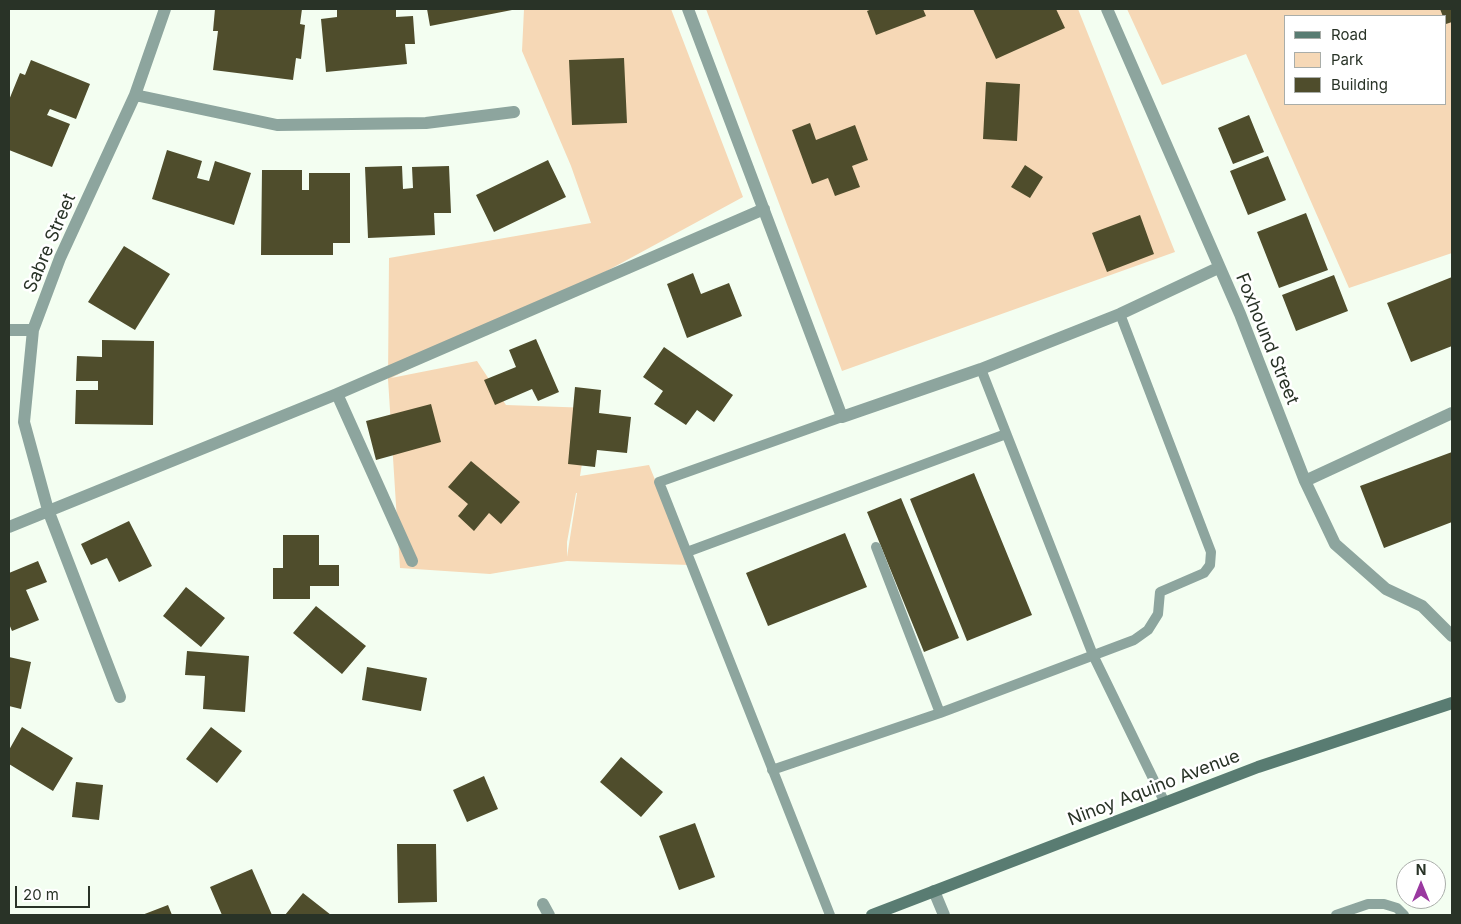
<!DOCTYPE html>
<style>
body{margin:0}
#map{position:relative;width:1461px;height:924px;overflow:hidden;background:#f3fef1;font-family:Inter,sans-serif}
canvas{display:block}
.frame{position:absolute;inset:0;border:10px solid #293327;pointer-events:none}
.legend{position:absolute;left:1284px;top:15px;width:162px;height:90px;box-sizing:border-box;background:#fff;border:1px solid #a9ada9;margin:0;padding:6px 9px;list-style:none;font-size:15px;color:#293327}
.legend li{display:flex;align-items:center;gap:10px;height:25px}
.legend b{width:25px;border:1px solid #a9ada9}
.north{position:absolute;left:1396px;top:859px;width:50px;height:50px;box-sizing:border-box;background:#fff;border:1px solid #a9ada9;border-radius:50%;rotate:0deg;font-size:14px;font-weight:700;line-height:20px;text-align:center;color:#293327}
.north::after{content:'';display:block;margin:auto;width:18px;height:22px;background:#9a39a0;clip-path:polygon(50% 0,100% 100%,50% 72%,0 100%)}
.scale{position:absolute;left:15px;top:886px;width:75px;height:22px;box-sizing:border-box;border:2px solid #293327;border-top:0;padding-left:6px;font-size:15px;line-height:18px;white-space:nowrap;color:#293327;-webkit-text-stroke:4px #fff;paint-order:stroke}
</style>
<div id="map">
<canvas width="1461" height="924"></canvas>
<div class="frame"></div>
<ul class="legend">
<li><b style="height:6px;background:#597c72"></b>Road</li>
<li><b style="height:14px;background:#f6d8b6"></b>Park</li>
<li><b style="height:14px;background:#4f4d2c"></b>Building</li>
</ul>
<div class="north">N</div>
<div class="scale">20 m</div>
</div>
<script>
const c = document.querySelector('canvas').getContext('2d');
c.lineJoin = 'round';
function fill(path, color) { c.fillStyle = color; c.fill(path, 'evenodd'); }
const shape = rows => new Path2D(rows.map(r => 'M' + r).join(''));
function trace(path, color, width, dash) { c.strokeStyle = color; c.lineWidth = width; c.lineCap = dash ? 'butt' : 'round'; c.setLineDash(dash || []); c.stroke(path); }
function drawText(font, color, halo, rows, align = 'center') {
  c.font = font + ' Inter,sans-serif'; c.lineWidth = 5; c.setLineDash([]); c.textBaseline = 'middle'; c.strokeStyle = halo; c.fillStyle = color; for (const [text, x, y, turn = 0] of rows) {
    c.save(); c.translate(x, y); c.rotate((+turn || 0) * Math.PI / 180); c.textAlign = isNaN(turn) ? turn : align; if (halo) c.strokeText(text, 0, 0); c.fillText(text, 0, 0); c.restore();
  }
}
const green = shape([
 [524,9,671,9,743,197,603,273,391,378,477,361,506,405,591,408,580,476,649,465,690,565,567,561,490,574,400,568,388,379,389,258,591,223,571,166,522,51],
 [576,493,577,493,567,557,567,542],
 [706,9,1078,9,1175,252,842,371],
 [1127,9,1452,9,1452,253,1349,288,1246,54,1162,85],
 [1285,16,1445,16,1445,104,1285,104]
]);
const building = shape([
 [215,9,302,9,300,24,305,25,301,59,296,58,293,80,213,70,218,31,213,31],
 [337,9,396,9,396,17,413,16,415,44,405,44,407,64,326,72,321,19,337,17],
 [427,9,511,9,512,10,430,26],
 [872,9,923,9,926,16,876,35,867,11],
 [973,9,1056,9,1065,28,996,59],
 [1440,9,1452,9,1452,22,1446,24],
 [624,58,627,123,572,125,569,60],
 [31,60,90,84,76,119,50,109,47,115,70,124,52,167,9,150,9,100,20,73,25,75],
 [986,82,1020,84,1017,141,983,139],
 [1249,115,1264,152,1233,164,1218,128],
 [810,123,816,140,855,125,868,160,852,166,860,187,835,196,828,178,812,184,792,130],
 [167,150,202,161,197,178,209,181,215,161,251,173,234,225,152,199],
 [1268,156,1286,200,1248,215,1230,171],
 [548,160,566,197,494,232,476,195],
 [1025,165,1043,177,1030,198,1011,187],
 [402,166,403,189,413,188,412,167,449,166,451,213,434,213,435,235,368,238,365,167],
 [262,170,302,170,302,190,309,190,309,173,350,173,350,243,333,243,333,255,261,255],
 [1306,213,1328,270,1279,288,1257,232],
 [1140,215,1154,254,1107,272,1092,233],
 [124,246,170,274,135,330,88,302],
 [693,273,701,294,729,283,742,316,687,338,667,284],
 [1334,275,1348,311,1296,331,1282,295],
 [1452,277,1452,346,1411,362,1387,303],
 [536,339,559,392,538,401,532,389,495,405,484,380,516,367,509,350],
 [102,340,154,341,153,425,75,424,76,390,98,390,98,381,76,381,77,356,102,357],
 [664,347,733,395,714,422,697,410,686,425,654,404,663,391,643,377],
 [575,387,601,390,599,413,631,417,627,453,597,450,595,467,568,464],
 [431,404,441,442,376,460,366,421],
 [1452,452,1452,522,1384,548,1360,486],
 [471,461,520,502,501,524,489,513,474,531,458,516,468,504,448,487],
 [974,473,1032,615,967,641,910,499],
 [901,498,959,638,924,652,867,512],
 [129,521,152,566,119,582,107,558,91,565,81,544],
 [845,533,867,587,768,626,746,573],
 [283,535,319,535,319,565,339,565,339,586,310,586,310,599,273,599,273,568,283,568],
 [38,561,47,582,26,590,39,620,12,631,9,624,9,573],
 [186,587,225,618,201,647,163,616],
 [316,606,366,646,342,674,293,633],
 [187,651,249,656,245,712,203,709,205,676,185,675],
 [9,657,31,662,21,709,9,706],
 [367,667,427,678,421,711,362,700],
 [22,727,73,758,53,791,9,764,9,750],
 [211,727,242,751,217,783,186,759],
 [621,757,663,792,641,817,600,782],
 [484,776,498,809,467,822,453,790],
 [76,782,103,785,99,820,72,817],
 [695,823,715,877,679,890,659,836],
 [397,844,436,844,437,902,398,903],
 [252,869,272,915,222,915,210,887],
 [303,893,331,915,285,915],
 [168,905,172,915,142,915]
]);
const service = shape([
 [981,369,1093,655,1165,803],
 [876,547,940,713],
 [687,552,1006,434],
 [772,770,940,713,1134,640,1148,630,1158,614,1160,592,1204,573,1210,565,1211,552,1120,314],
 [830,915,659,482,842,417],
 [1336,915,1368,904,1384,904,1397,908,1404,915]
]);
const minor = shape([
 [688,9,842,417,981,369,1120,314,1218,268],
 [1107,9,1240,314,1305,481,1335,544,1386,589,1422,606,1452,636],
 [135,95,277,125,426,123,514,112],
 [9,330,33,330],
 [337,394,412,561],
 [1305,481,1452,413],
 [9,527,337,394,764,209],
 [120,697,48,510,24,422,33,330,60,258,135,95,165,9],
 [934,891,944,915],
 [543,904,549,915]
]);
const secondary = shape([
 [872,915,1258,767,1452,703]
]);
const streetNames = [
 ["Sabre Street",50,243,-67],
 ["Foxhound Street",1267,339,68],
 ["Ninoy Aquino Avenue",1154,788,-21]
];
fill(green, '#f6d8b6');
fill(building, '#4f4d2c');
trace(service, '#8da59e', 10);
trace(minor, '#8da59e', 12);
trace(secondary, '#597c72', 12);
drawText('18px', '#293327', '#fff', streetNames);
</script>
